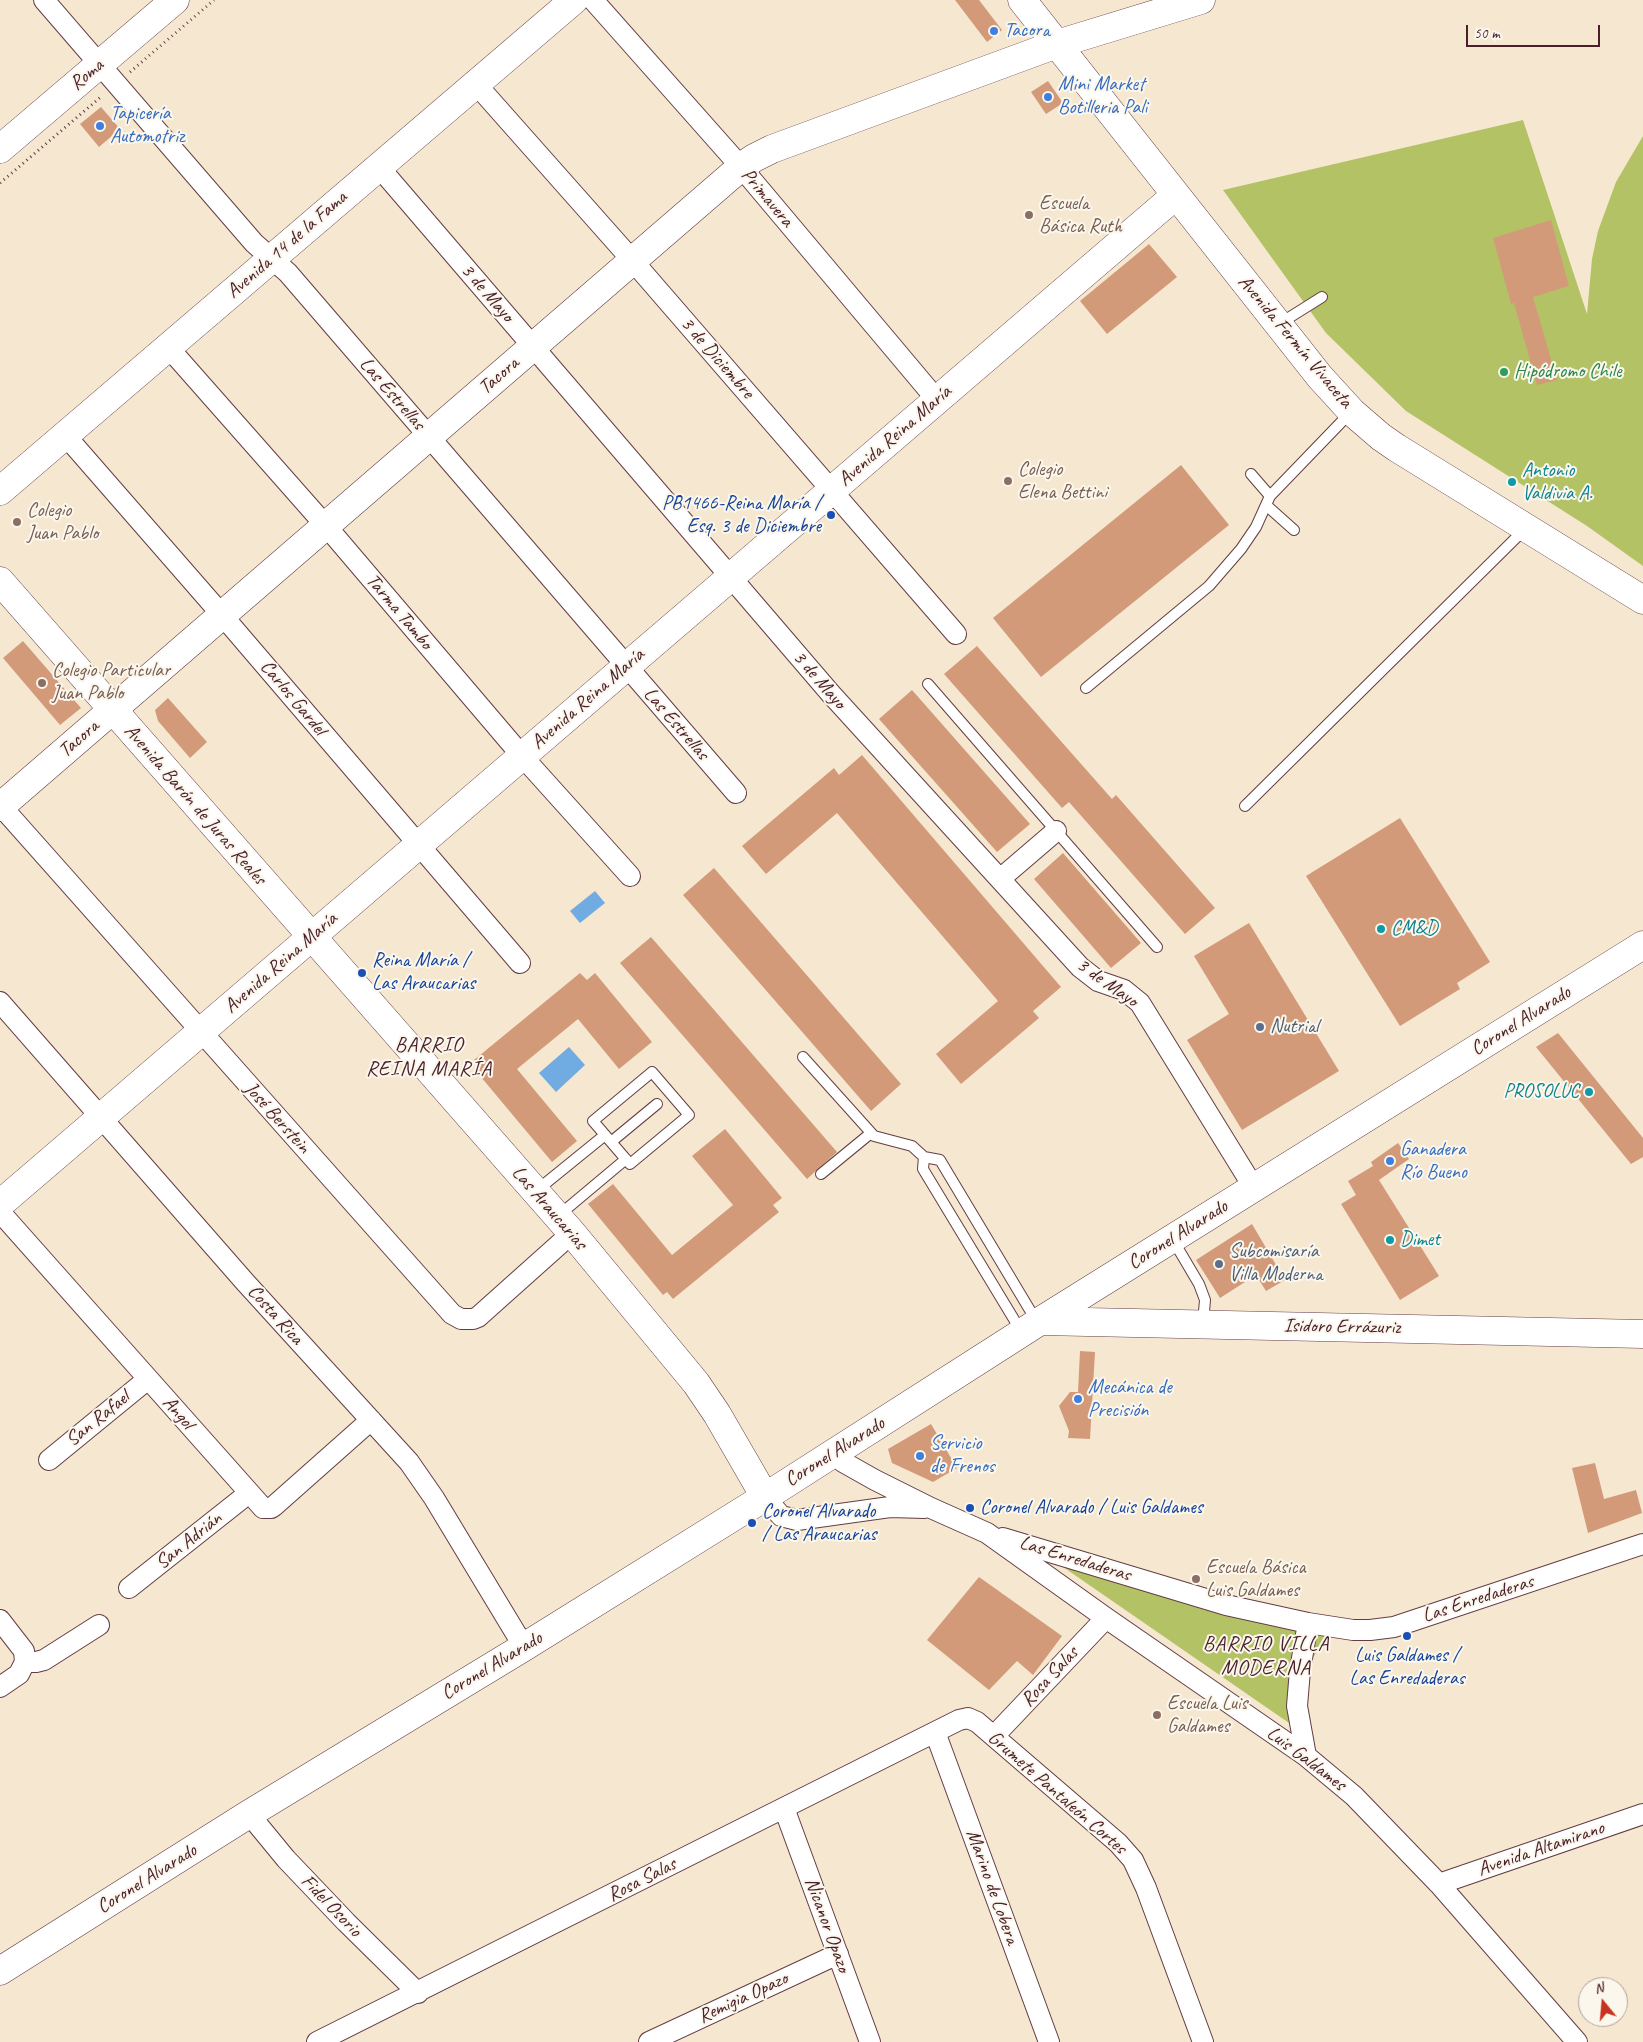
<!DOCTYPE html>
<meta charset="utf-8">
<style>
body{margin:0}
#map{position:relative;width:1643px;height:2042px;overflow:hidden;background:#f6e7d0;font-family:Caveat,sans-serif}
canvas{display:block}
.north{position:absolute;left:1578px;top:1977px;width:50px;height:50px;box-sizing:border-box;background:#fbf7ec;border:1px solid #b4a19f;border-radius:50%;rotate:343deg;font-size:14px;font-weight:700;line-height:20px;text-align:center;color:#4a1f2b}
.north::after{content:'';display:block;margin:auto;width:18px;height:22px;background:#c8321e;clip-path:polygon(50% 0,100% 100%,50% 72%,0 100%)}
.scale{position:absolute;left:1466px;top:25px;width:134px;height:22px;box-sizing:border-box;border:2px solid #4a1f2b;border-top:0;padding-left:6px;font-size:15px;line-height:18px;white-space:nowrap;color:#4a1f2b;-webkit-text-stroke:4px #fbf7ec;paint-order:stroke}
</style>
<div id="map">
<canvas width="1643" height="2042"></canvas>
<div class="north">N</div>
<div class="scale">50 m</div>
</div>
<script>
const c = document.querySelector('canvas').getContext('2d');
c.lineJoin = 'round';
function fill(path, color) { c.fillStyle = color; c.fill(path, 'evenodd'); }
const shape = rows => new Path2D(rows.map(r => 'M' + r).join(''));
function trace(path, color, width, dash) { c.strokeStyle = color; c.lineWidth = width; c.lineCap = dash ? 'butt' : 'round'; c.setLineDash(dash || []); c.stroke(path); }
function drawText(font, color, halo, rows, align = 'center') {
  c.font = font + ' Caveat,sans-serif'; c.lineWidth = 4; c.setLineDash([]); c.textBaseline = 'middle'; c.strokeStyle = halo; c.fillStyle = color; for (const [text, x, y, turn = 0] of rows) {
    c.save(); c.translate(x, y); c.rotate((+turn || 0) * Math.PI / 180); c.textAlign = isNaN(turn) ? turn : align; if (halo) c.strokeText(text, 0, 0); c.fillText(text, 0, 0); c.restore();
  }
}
const green = shape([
 [1523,120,1587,314,1592,259,1598,231,1616,182,1643,136,1643,566,1587,526,1406,411,1326,333,1223,190],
 [1053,1560,1330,1627,1307,1669,1305,1734]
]);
const water = shape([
 [595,891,605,903,580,923,570,911],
 [569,1047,585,1065,556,1092,539,1073]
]);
const building = shape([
 [955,0,979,0,1002,30,987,42],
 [1048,81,1063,103,1046,114,1031,92],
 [101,107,120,129,99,147,80,124],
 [1551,220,1569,286,1533,297,1557,380,1537,385,1514,303,1511,304,1493,238],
 [1149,244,1177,277,1107,334,1080,301],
 [1181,465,1229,525,1041,677,993,618],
 [23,641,81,708,60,725,3,658],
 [977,646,1112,799,1116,795,1215,908,1185,934,1069,802,1062,808,944,674],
 [912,690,1030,824,997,852,879,719],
 [168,698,207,742,190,758,158,721,155,710],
 [862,755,1061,987,1033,1011,1039,1018,961,1084,936,1054,998,1001,837,813,766,874,742,846,834,768,839,775],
 [1400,818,1490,962,1457,983,1460,989,1400,1026,1306,876],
 [1063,853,1141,943,1111,968,1034,879],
 [714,868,901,1084,871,1111,683,895],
 [1249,923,1339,1071,1242,1130,1187,1040,1229,1014,1194,956],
 [651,937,837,1152,807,1179,620,963],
 [580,973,587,980,595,973,652,1042,619,1069,578,1019,517,1069,577,1141,552,1162,476,1071,480,1068,474,1060],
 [1558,1033,1643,1138,1643,1157,1631,1164,1536,1047],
 [725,1129,782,1198,773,1205,779,1212,673,1299,667,1292,663,1295,588,1204,613,1184,672,1255,733,1205,692,1156],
 [1398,1143,1409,1159,1379,1180,1439,1276,1400,1300,1341,1204,1356,1195,1348,1181,1373,1166,1371,1162],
 [1252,1224,1285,1280,1266,1291,1256,1275,1220,1298,1196,1260],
 [1080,1351,1095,1352,1090,1439,1068,1438,1069,1431,1059,1406,1070,1392,1078,1392],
 [931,1424,957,1468,933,1482,892,1463,888,1449],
 [1595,1463,1604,1499,1636,1490,1642,1513,1588,1533,1572,1468],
 [979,1577,1062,1636,1033,1675,1017,1661,989,1690,927,1640]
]);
const path = shape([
 [130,72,214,0],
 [0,183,102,96]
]);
const lane = shape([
 [1279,324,1322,297],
 [1251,474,1270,496],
 [1266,505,1294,530],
 [928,684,1157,947],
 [1086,688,1209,586,1241,549,1256,527,1270,496,1351,412],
 [1245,806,1525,529],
 [803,1057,874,1136,912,1146,924,1157,940,1160,1037,1322],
 [652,1072,689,1115,630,1164,593,1121,652,1072],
 [611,1142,657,1104],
 [924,1157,923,1169,1021,1331],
 [821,1174,871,1133],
 [536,1191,605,1135],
 [558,1216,626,1159],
 [1173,1240,1199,1284,1205,1300,1203,1323]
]);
const street = shape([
 [44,0,254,243,288,273,736,793],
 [593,0,741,167,937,400],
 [476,84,632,260,956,634],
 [379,167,831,694,1080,967,1098,981,1124,990,1140,1003,1254,1188],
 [168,347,333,534,522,756,630,876],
 [65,435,222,615,520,963],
 [1,806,452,1314,461,1319,473,1319,478,1317,572,1233],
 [1000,879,1056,831],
 [0,1002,245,1282,409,1462,434,1498,524,1647],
 [0,1212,263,1508,271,1508,274,1506,371,1420],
 [835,1452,843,1462,875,1480,931,1508,987,1533,1106,1618,1306,1756,1354,1796,1439,1884,1577,2042],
 [49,1460,148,1379],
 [765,1497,781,1516,797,1520,890,1507,925,1508],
 [1003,1538,1226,1605,1308,1623,1353,1630,1370,1630,1394,1627,1643,1544],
 [129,1588,249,1493],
 [0,1620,24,1651,25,1662,19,1674,0,1687],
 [25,1662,36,1662,44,1660,99,1625],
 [935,1732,1049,2042],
 [994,1736,1106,1618],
 [1306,1756,1297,1706,1300,1670,1308,1623],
 [784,1808,870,2042],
 [249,1814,286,1859,346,1922,418,1993],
 [1439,1884,1643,1814],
 [317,2042,935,1732,959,1720,968,1718,977,1722,1118,1843,1133,1860,1146,1888,1203,2042],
 [649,2042,838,1954]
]);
const secondary = shape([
 [1022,0,1320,377,1352,412,1381,437,1397,448,1643,600],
 [0,581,572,1233,696,1383,717,1414,765,1497],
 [0,807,741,167,754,158,772,149,1057,44,1201,0],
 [0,1204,1176,195],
 [1041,1321,1643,1334],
 [0,1971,249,1814,524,1647,765,1497,1037,1323,1643,945]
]);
const primary = shape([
 [0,149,175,0],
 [0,491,574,0]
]);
const markers = [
 [994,31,5,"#3f7fe0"],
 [1048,97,5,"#3f7fe0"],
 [100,126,5,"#3f7fe0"],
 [1029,215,5,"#8d6e63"],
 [1504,372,5,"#2e9e5b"],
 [1008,481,5,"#8d6e63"],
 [1512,482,5,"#0f9aa8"],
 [831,515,5,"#1a4fb4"],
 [17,522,5,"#8d6e63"],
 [42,683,5,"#8d6e63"],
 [1381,929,5,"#0f9aa8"],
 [362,973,5,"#1a4fb4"],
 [1260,1027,5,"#5c6f8a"],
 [1589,1092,5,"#0f9aa8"],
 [1390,1161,5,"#3f7fe0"],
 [1390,1240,5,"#0f9aa8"],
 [1219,1264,5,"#5c6f8a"],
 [1078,1399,5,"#3f7fe0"],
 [920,1456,5,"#3f7fe0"],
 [970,1508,5,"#1a4fb4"],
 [752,1523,5,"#1a4fb4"],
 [1196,1579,5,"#8d6e63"],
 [1407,1636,5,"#1a4fb4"],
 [1157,1715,5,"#8d6e63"]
];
const shopNames = [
 ["Tacora",1004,31],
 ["Mini Market",1058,85],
 ["Botilleria Pali",1058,108],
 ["Tapicería",110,114],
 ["Automotriz",110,137],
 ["Ganadera",1400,1150],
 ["Río Bueno",1400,1173],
 ["Mecánica de",1088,1388],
 ["Precisión",1088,1411],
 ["Servicio",930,1444],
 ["de Frenos",930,1467]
];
const streetNames = [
 ["Roma",87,75,-40],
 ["Primavera",767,198,50],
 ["Avenida 14 de la Fama",287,245,-41],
 ["3 de Mayo",487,293,49],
 ["Avenida Fermín Vivaceta",1295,342,50],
 ["3 de Diciembre",717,358,49],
 ["Tacora",499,376,-41],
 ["Las Estrellas",392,394,49],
 ["Avenida Reina María",895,436,-41],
 ["Tarma Tambo",399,612,50],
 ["3 de Mayo",819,680,49],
 ["Carlos Gardel",293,698,50],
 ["Avenida Reina María",588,699,-41],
 ["Las Estrellas",676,724,49],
 ["Tacora",79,739,-41],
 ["Avenida Barón de Juras Reales",195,805,49],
 ["Avenida Reina María",281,963,-41],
 ["3 de Mayo",1107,983,35],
 ["Coronel Alvarado",1521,1021,-32],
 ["José Berstein",277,1118,48],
 ["Las Araucarias",549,1208,49],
 ["Coronel Alvarado",1178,1235,-32],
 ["Costa Rica",275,1315,48],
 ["Isidoro Errázuriz",1342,1327,1],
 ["Angol",178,1413,49],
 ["San Rafael",98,1419,-39],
 ["Coronel Alvarado",835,1452,-32],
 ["San Adrián",189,1541,-39],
 ["Las Enredaderas",1075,1559,17],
 ["Las Enredaderas",1478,1599,-18],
 ["Coronel Alvarado",492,1666,-31],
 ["Rosa Salas",1050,1677,-47],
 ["Luis Galdames",1306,1759,37],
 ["Grumete Pantaleón Cortes",1057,1793,41],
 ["Avenida Altamirano",1541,1849,-19],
 ["Coronel Alvarado",147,1879,-32],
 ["Rosa Salas",642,1880,-27],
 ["Marino de Lobera",992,1887,70],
 ["Fidel Osorio",331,1906,46],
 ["Nicanor Opazo",827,1925,70],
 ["Remigia Opazo",743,1998,-25]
];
const educationNames = [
 ["Escuela",1039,204],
 ["Básica Ruth",1039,227],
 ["Colegio",1018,470],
 ["Elena Bettini",1018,493],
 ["Colegio",27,511],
 ["Juan Pablo",27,534],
 ["Colegio Particular",52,671],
 ["Juan Pablo",52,694],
 ["Escuela Básica",1206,1568],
 ["Luis Galdames",1206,1591],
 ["Escuela Luis",1167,1704],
 ["Galdames",1167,1727]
];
const leisureNames = [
 ["Hipódromo Chile",1514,372]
];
const cultureNames = [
 ["Antonio",1522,471],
 ["Valdivia A.",1522,494],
 ["CM&D",1391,929],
 ["PROSOLUC",1579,1092,"right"],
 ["Dimet",1400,1240]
];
const transitNames = [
 ["PB1466-Reina María /",821,504,"right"],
 ["Esq. 3 de Diciembre",821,527,"right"],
 ["Reina María /",372,961],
 ["Las Araucarias",372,984],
 ["Coronel Alvarado / Luis Galdames",980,1508],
 ["Coronel Alvarado",762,1512],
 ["/ Las Araucarias",762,1535],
 ["Luis Galdames /",1407,1656,"center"],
 ["Las Enredaderas",1407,1679,"center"]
];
const serviceNames = [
 ["Nutrial",1270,1027],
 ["Subcomisaría",1229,1252],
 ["Villa Moderna",1229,1275]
];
const neighbourhoodNames = [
 ["BARRIO",429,1045],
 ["REINA MARÍA",429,1069],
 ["BARRIO VILLA",1266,1644],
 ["MODERNA",1266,1668]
];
fill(green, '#b3c264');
fill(water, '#70ace1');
fill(building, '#d39a7a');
trace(lane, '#643d44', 12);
trace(street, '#643d44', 22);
trace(secondary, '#643d44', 29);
trace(primary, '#643d44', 29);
trace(path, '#643d44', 3, [1, 4]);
trace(lane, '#fff', 10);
trace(street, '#fff', 20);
trace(secondary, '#fff', 28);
trace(primary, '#fff', 28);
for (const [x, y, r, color] of markers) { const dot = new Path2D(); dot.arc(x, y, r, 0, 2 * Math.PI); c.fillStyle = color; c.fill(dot); trace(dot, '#fbf7ec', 2); }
drawText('20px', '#366cbe', '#fbf7ec', shopNames, 'left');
drawText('20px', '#4a1f2b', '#fbf7ec', streetNames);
drawText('20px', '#785e54', '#fbf7ec', educationNames, 'left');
drawText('20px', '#27864d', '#fbf7ec', leisureNames, 'left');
drawText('20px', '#0d838f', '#fbf7ec', cultureNames, 'left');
drawText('20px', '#164399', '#fbf7ec', transitNames, 'left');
drawText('20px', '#4e5e75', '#fbf7ec', serviceNames, 'left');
c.letterSpacing = '1px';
drawText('21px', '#4a1f2b', '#fbf7ec', neighbourhoodNames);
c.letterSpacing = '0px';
</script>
